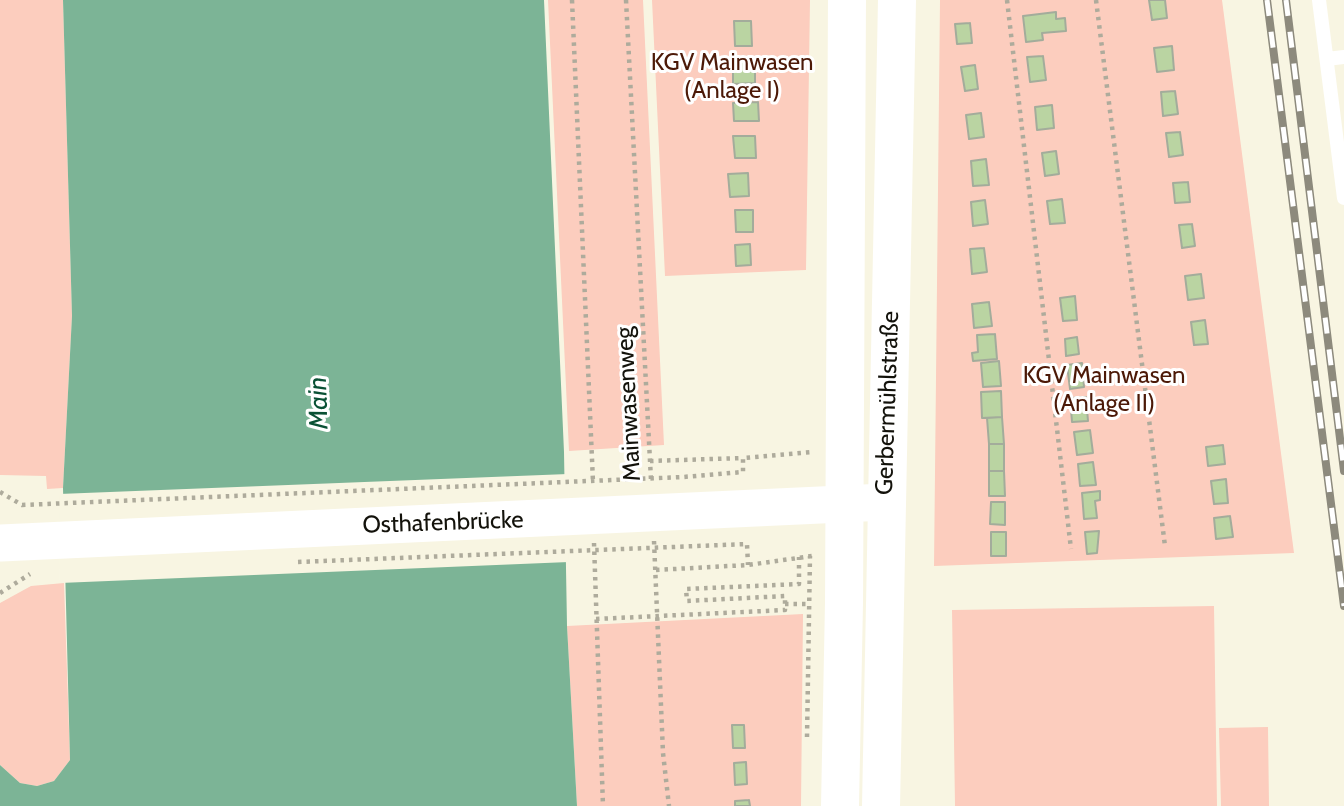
<!DOCTYPE html>
<meta charset="utf-8">
<style>
body{margin:0}
canvas{display:block;background:#f8f5e2}
</style>
<canvas width="1344" height="806"></canvas>
<script>
const c = document.querySelector('canvas').getContext('2d');
c.lineJoin = 'round';
function fill(path, color) { c.fillStyle = color; c.fill(path, 'evenodd'); }
const shape = rows => new Path2D(rows.map(r => 'M' + r).join(''));
function trace(path, color, width, dash) { c.strokeStyle = color; c.lineWidth = width; c.lineCap = dash ? 'butt' : 'round'; c.setLineDash(dash || []); c.stroke(path); }
function drawText(font, color, halo, rows, align = 'center') {
  c.font = font + ' Cabin,sans-serif'; c.lineWidth = 6; c.setLineDash([]); c.textBaseline = 'middle'; c.strokeStyle = halo; c.fillStyle = color; for (const [text, x, y, turn = 0] of rows) {
    c.save(); c.translate(x, y); c.rotate((+turn || 0) * Math.PI / 180); c.textAlign = isNaN(turn) ? turn : align; if (halo) c.strokeText(text, 0, 0); c.fillText(text, 0, 0); c.restore();
  }
}
const green = shape([
 [0,0,63,0,72,316,63,488,47,489,46,476,0,475],
 [548,0,643,0,664,445,569,451],
 [652,0,810,0,806,270,665,276],
 [940,0,1222,0,1294,553,934,566],
 [64,583,70,760,54,781,37,786,20,783,0,765,0,603,31,586],
 [1214,606,1217,806,955,806,952,610],
 [803,614,801,806,577,806,567,626],
 [1268,727,1269,806,1221,806,1219,728]
]);
const water = shape([
 [63,0,544,0,564,452,567,626,577,806,0,806,0,765,20,783,37,786,54,781,70,760,63,488,72,316]
]);
const pier = shape([
 [568,474,569,562,60,583,59,494]
]);
const building = shape([
 [1149,0,1165,0,1167,18,1152,20,1149,0],
 [1056,12,1056,19,1065,18,1066,31,1042,33,1043,40,1026,42,1023,16,1056,12],
 [734,21,751,21,752,46,735,46,734,21],
 [970,23,972,43,957,44,955,24,970,23],
 [1172,46,1174,70,1157,72,1154,48,1172,46],
 [1043,56,1046,80,1030,82,1027,57,1043,56],
 [755,60,755,83,733,84,733,61,755,60],
 [975,65,978,89,965,91,961,67,975,65],
 [1175,91,1178,114,1163,116,1161,92,1175,91],
 [758,102,759,121,734,121,733,103,758,102],
 [1052,105,1054,128,1037,130,1035,107,1052,105],
 [981,113,984,137,969,139,966,115,981,113],
 [1180,132,1183,155,1169,157,1166,133,1180,132],
 [733,136,755,136,756,158,735,158,733,136],
 [1056,151,1059,174,1045,176,1042,153,1056,151],
 [986,159,989,185,973,186,971,161,986,159],
 [748,173,749,196,730,197,728,174,748,173],
 [1188,182,1190,202,1175,203,1173,183,1188,182],
 [1062,199,1065,223,1050,224,1047,201,1062,199],
 [985,200,988,224,973,226,971,202,985,200],
 [735,210,753,210,753,232,736,232,735,210],
 [1192,224,1195,246,1182,248,1179,225,1192,224],
 [750,244,751,265,736,266,735,245,750,244],
 [984,248,987,272,972,274,970,249,984,248],
 [1201,274,1204,298,1188,300,1185,276,1201,274],
 [1075,296,1077,320,1063,321,1060,298,1075,296],
 [989,302,992,326,974,328,972,304,989,302],
 [1205,320,1208,344,1194,345,1191,322,1205,320],
 [995,334,997,359,973,361,972,353,978,352,977,335,995,334],
 [1077,337,1079,354,1066,356,1065,339,1077,337],
 [999,361,1001,386,983,387,981,363,999,361],
 [1082,363,1084,387,1070,389,1067,365,1082,363],
 [1001,391,1002,417,982,418,981,392,1001,391],
 [1086,397,1088,421,1072,422,1070,398,1086,397],
 [1002,417,1004,444,989,444,987,418,1002,417],
 [1090,430,1093,453,1077,455,1074,432,1090,430],
 [989,444,1004,444,1004,471,989,471,989,444],
 [1223,445,1225,464,1208,466,1206,447,1223,445],
 [1093,462,1096,485,1080,486,1078,464,1093,462],
 [989,471,1004,471,1005,496,989,496,989,471],
 [1226,479,1228,503,1214,504,1211,481,1226,479],
 [1100,491,1100,500,1095,501,1097,518,1084,519,1082,493,1100,491],
 [991,502,1005,502,1005,525,990,524,991,502],
 [1230,516,1233,537,1216,539,1214,518,1230,516],
 [1099,531,1097,553,1087,554,1085,532,1099,531],
 [991,532,1006,532,1006,556,991,556,991,532],
 [732,725,744,725,745,748,733,748,732,725],
 [746,762,747,784,735,785,734,763,746,762],
 [749,800,750,806,735,806,735,801,749,800]
]);
const path = shape([
 [572,0,593,482],
 [626,0,651,480],
 [1007,0,1071,549],
 [1096,0,1165,546],
 [650,461,743,458],
 [0,492,22,505,683,477,743,472,743,458,813,452],
 [654,541,663,753,669,806],
 [594,543,603,806],
 [298,562,747,544,748,565],
 [656,570,748,565,812,556],
 [0,593,30,574],
 [785,604,808,604],
 [596,619,785,610,785,596,687,601,686,589,799,584,799,557],
 [807,737,810,556]
]);
const service = shape([
 [1319,0,1344,198],
 [1327,59,1344,57]
]);
const tertiary = shape([
 [1,543,885,502]
]);
const primary = shape([
 [840,806,844,603,847,0],
 [881,806,897,0]
]);
const rail = shape([
 [1267,0,1344,606],
 [1286,0,1344,471]
]);
const parkNames = [
 ["KGV Mainwasen",732,63],
 ["(Anlage I)",732,91],
 ["KGV Mainwasen",1104,376],
 ["(Anlage II)",1104,404]
];
const streetNames = [
 ["Gerbermühlstraße",888,403,-88],
 ["Mainwasenweg",629,404,-93],
 ["Osthafenbrücke",443,523,-2]
];
const waterNames = [
 ["Main",319,403,-92]
];
fill(green, '#fccdbe');
fill(water, '#7cb496');
fill(pier, '#f8f5e2');
fill(building, '#bad4a2');
trace(building, '#a3ac9b', 2);
trace(path, '#aeab9c', 4.5, [3.5, 5]);
trace(service, '#fff', 14);
trace(tertiary, '#fff', 37);
trace(primary, '#fff', 38);
trace(rail, '#8d8a7d', 8);
trace(rail, '#fff', 5, [16]);
drawText('24px', '#4c1907', '#fff', parkNames);
drawText('24px', '#13120b', '#fff', streetNames);
drawText('italic 26px', '#0a5135', '#fff', waterNames);
</script>
